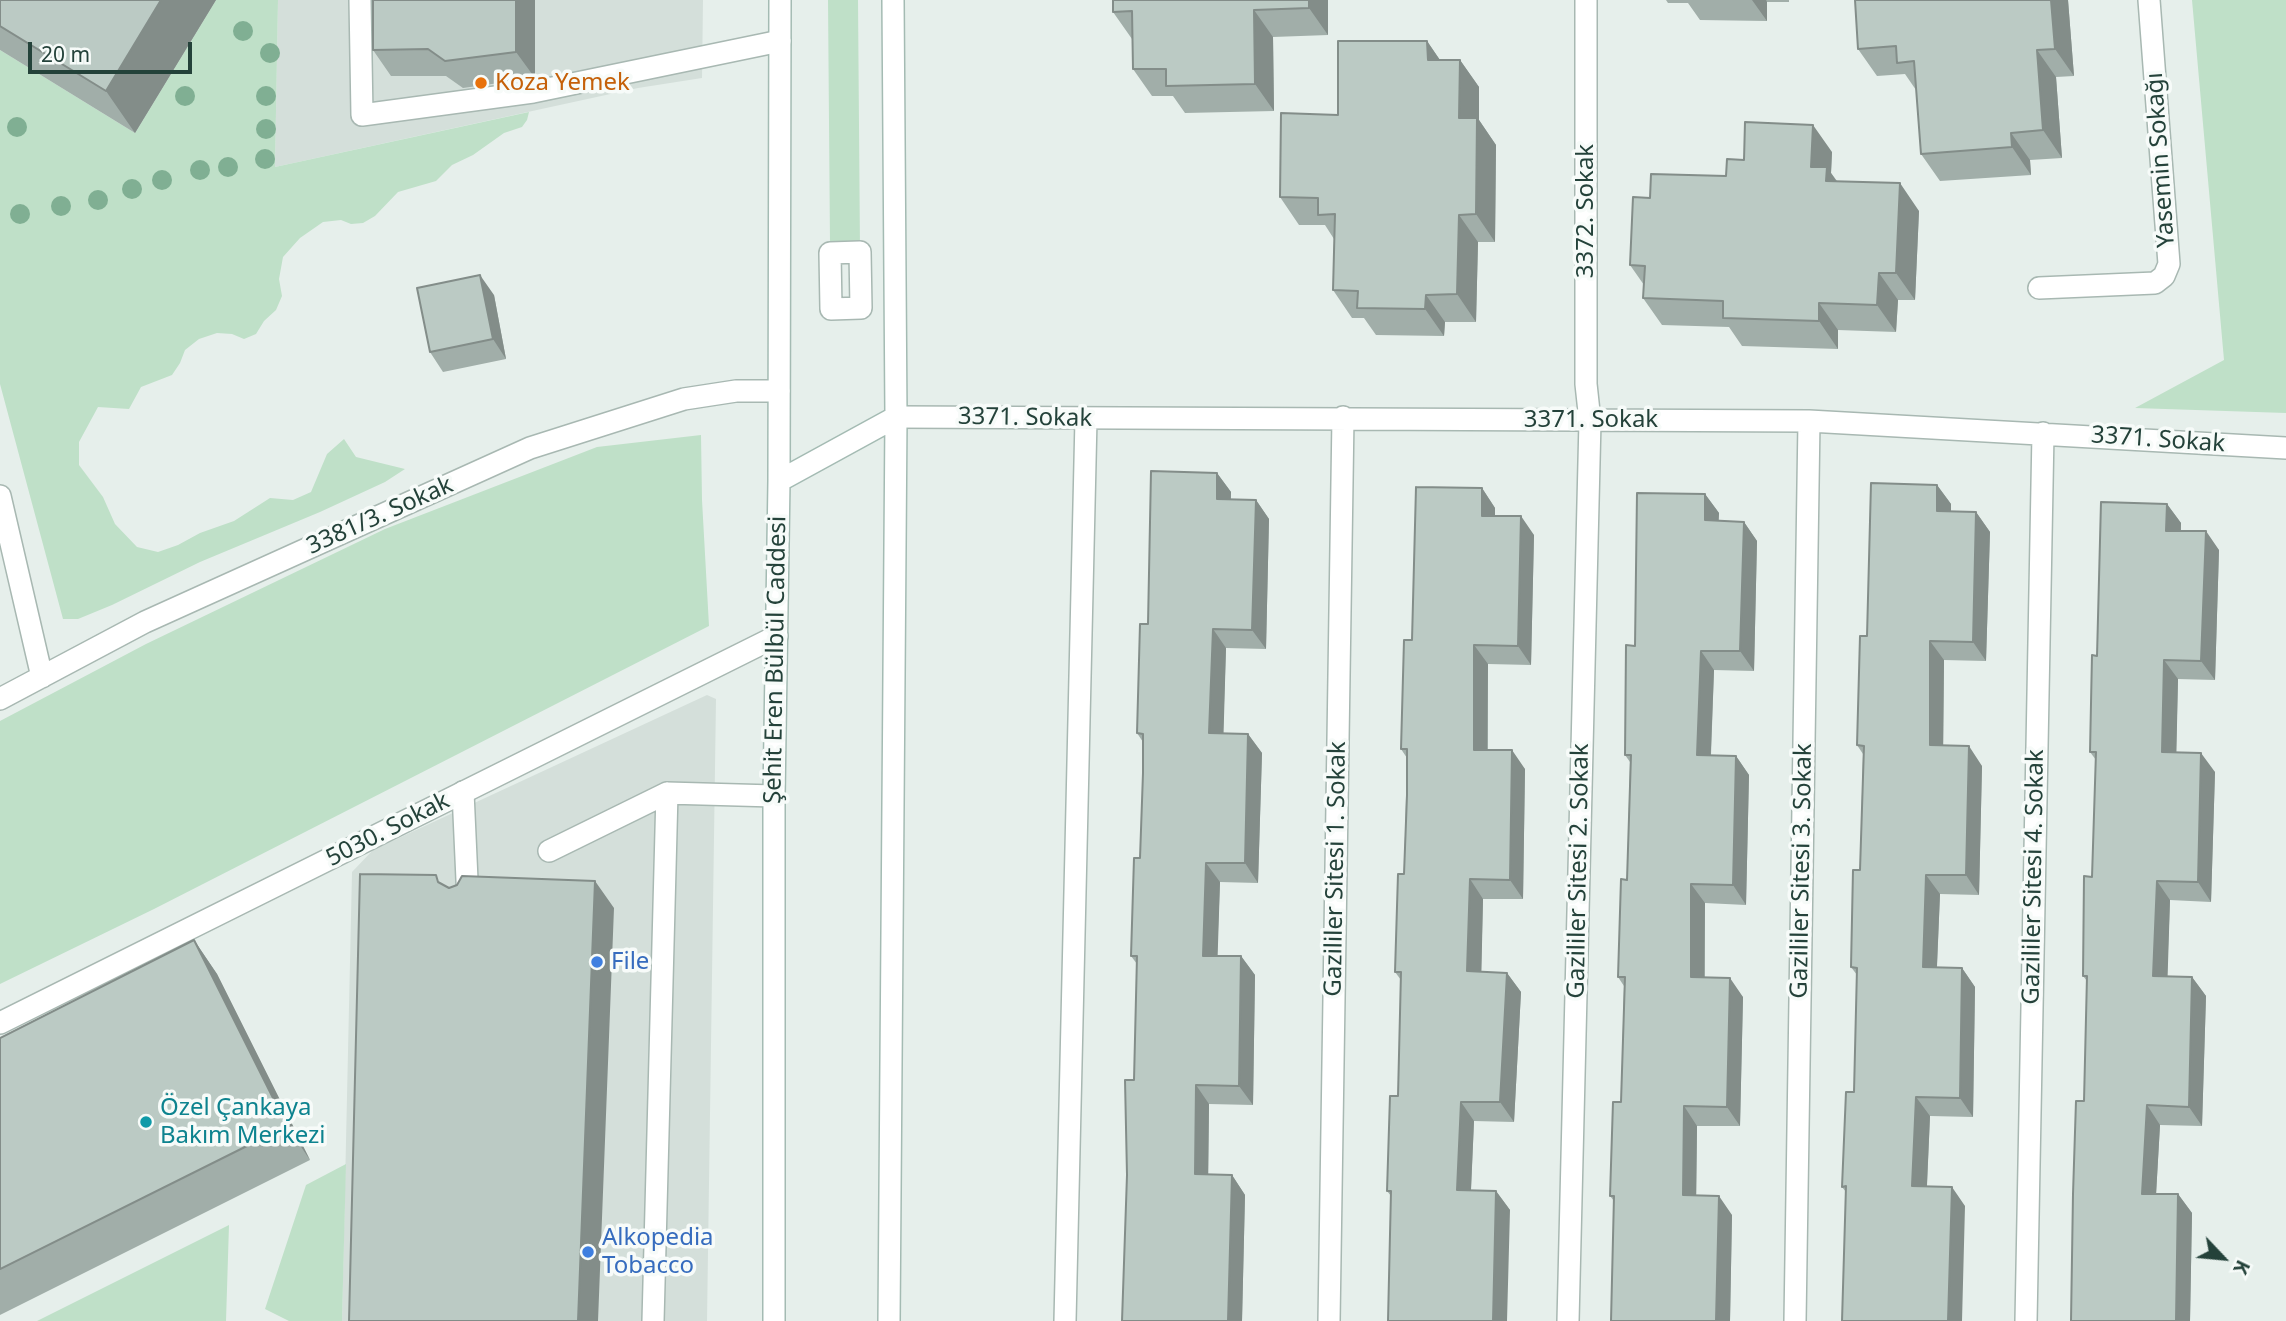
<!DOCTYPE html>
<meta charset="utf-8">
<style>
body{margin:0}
#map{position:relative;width:2286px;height:1321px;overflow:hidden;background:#e6efeb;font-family:"Noto Sans",sans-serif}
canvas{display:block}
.north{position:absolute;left:2188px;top:1223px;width:70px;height:70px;-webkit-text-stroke:5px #f7fbf9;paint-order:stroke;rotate:116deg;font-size:19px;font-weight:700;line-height:28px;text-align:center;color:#24423a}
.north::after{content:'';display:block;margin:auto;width:24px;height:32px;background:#24423a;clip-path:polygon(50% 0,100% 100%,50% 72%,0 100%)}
.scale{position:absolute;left:28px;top:42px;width:164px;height:32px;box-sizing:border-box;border:4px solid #24423a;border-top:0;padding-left:9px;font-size:21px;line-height:24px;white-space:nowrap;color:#24423a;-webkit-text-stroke:5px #f7fbf9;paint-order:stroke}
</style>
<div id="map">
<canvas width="2286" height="1321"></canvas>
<div class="north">K</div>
<div class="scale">20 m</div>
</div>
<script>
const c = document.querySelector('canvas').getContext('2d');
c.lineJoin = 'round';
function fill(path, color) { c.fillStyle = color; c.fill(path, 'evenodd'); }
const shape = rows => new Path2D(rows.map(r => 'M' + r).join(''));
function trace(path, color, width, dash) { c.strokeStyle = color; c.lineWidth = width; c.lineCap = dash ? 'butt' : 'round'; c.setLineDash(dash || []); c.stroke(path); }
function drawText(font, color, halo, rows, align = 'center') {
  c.font = font + ' "Noto Sans",sans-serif'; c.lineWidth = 7; c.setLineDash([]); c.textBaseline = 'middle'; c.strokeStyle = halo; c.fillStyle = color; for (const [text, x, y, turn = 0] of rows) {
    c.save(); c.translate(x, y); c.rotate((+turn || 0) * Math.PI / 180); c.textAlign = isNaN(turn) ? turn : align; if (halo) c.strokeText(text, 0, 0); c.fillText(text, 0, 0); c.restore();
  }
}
const built = shape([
 [278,0,703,0,702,78,638,88,275,167],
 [707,695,716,699,707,1321,342,1321,352,872,373,850]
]);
const green = shape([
 [216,0,278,0,275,167,529,112,527,120,522,127,504,133,473,155,452,165,436,181,398,192,375,216,363,223,351,224,341,220,323,222,300,238,283,257,279,279,282,296,276,310,264,321,256,334,244,339,232,334,217,333,199,339,185,350,180,363,172,375,141,387,129,409,98,407,79,442,79,465,103,497,115,524,137,547,158,552,178,545,200,533,234,521,270,498,293,500,311,492,327,454,344,439,356,457,405,469,385,482,320,512,200,562,112,605,78,619,63,619,0,384,0,50,135,133],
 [828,0,858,0,860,252,830,244],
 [2192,0,2286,0,2286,413,2135,408,2224,360],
 [701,435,702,500,709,626,154,909,0,984,0,721,146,644,385,529,597,447],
 [346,1164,342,1321,289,1321,265,1309,306,1185],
 [229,1225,226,1321,37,1321]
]);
const lane = shape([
 [360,0,362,115,533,92,780,41],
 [463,792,468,902],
 [549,851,667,793],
 [653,1321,667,793,774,796]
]);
const street = shape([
 [860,252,861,308,831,309,830,253,860,252],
 [2039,288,2155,283,2164,276,2169,264,2149,0],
 [896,417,1809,421,2286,448],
 [0,496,42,677],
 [0,699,145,622,530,448,684,399,736,391,779,391],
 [0,1023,777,636],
 [1065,1321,1086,419],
 [1329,1321,1343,417],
 [1568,1321,1590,421,1586,384,1586,0],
 [1795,1321,1809,421],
 [2026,1321,2043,433]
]);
const secondary = shape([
 [779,481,896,417],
 [774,1321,774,796,779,481,780,0],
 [889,1321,896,417,893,0]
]);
const trees = [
 [243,31],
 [270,53],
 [185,96],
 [266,96],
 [17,127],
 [266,129],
 [265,159],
 [228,167],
 [200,170],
 [162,180],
 [132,189],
 [98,200],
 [61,206],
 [20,214]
];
const wall = shape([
 [0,0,216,0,135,133,0,50],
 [535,0,535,78,463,88,446,76,391,76,373,50],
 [1328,0,1328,35,1273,37,1274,111,1185,113,1173,96,1152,96,1133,69,1132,39,1113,12],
 [1666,0,1789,0,1789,2,1767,2,1767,21,1700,20,1688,3,1668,3],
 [1855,0,2068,0,2074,76,2056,77,2062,158,2030,160,2031,175,1940,181,1921,154,1916,90,1905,74,1877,76,1858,49],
 [1427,41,1440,60,1460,60,1479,87,1479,120,1496,145,1495,242,1478,242,1476,322,1445,322,1444,336,1376,335,1364,318,1352,318,1333,290,1334,239,1325,225,1299,225,1280,197,1338,115],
 [1832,152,1831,173,1837,181,1919,211,1915,300,1898,300,1896,332,1838,330,1838,349,1742,346,1729,327,1662,325,1643,298,1644,285,1630,265,1650,198,1726,176,1744,160],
 [494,295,506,359,443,372,430,352],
 [1217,473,1231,492,1231,500,1256,500,1269,519,1266,649,1226,648,1223,733,1248,734,1262,753,1258,883,1220,882,1217,956,1241,956,1255,975,1253,1105,1209,1104,1208,1175,1232,1175,1245,1195,1242,1321,1137,964,1131,956,1140,858,1143,773,1143,742,1137,733,1148,624],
 [1937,485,1951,504,1951,512,1976,512,1990,532,1986,661,1944,660,1943,746,1982,766,1979,895,1940,894,1937,967,1962,968,1975,987,1973,1117,1930,1116,1927,1186,1965,1206,1846,1192,1842,1187,1854,1092,1857,975,1851,967,1860,870,1863,754,1857,745,1867,636],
 [1482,488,1495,508,1495,516,1534,535,1531,665,1488,664,1488,750,1525,769,1523,899,1483,899,1481,972,1507,973,1521,992,1514,1122,1474,1121,1471,1191,1496,1191,1510,1210,1391,1196,1387,1191,1398,1096,1401,980,1395,972,1404,874,1407,758,1401,749,1412,640],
 [1705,494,1719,513,1718,521,1744,522,1757,541,1754,671,1714,670,1711,755,1736,756,1749,775,1746,905,1705,903,1705,977,1743,997,1740,1126,1697,1126,1696,1196,1732,1215,1730,1321,1611,1321,1614,1201,1610,1196,1621,1102,1624,986,1618,977,1627,880,1630,762,1625,755,1635,646],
 [2167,504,2181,523,2181,531,2219,550,2215,680,2178,679,2176,752,2215,772,2211,902,2170,900,2167,976,2192,977,2206,996,2202,1126,2160,1125,2156,1194,2178,1194,2192,1213,2190,1321,2071,1321,2084,1101,2087,981,2083,976,2092,877,2096,760,2090,752,2097,656],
 [194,940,217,974,310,1160,0,1315,0,1038]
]);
const shadedWall = shape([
 [161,0,216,0,135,133,106,91],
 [516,0,535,0,535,78,516,52],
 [1309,0,1328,0,1328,35,1309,8],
 [1752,0,1766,0,1767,2,1767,21],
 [2051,0,2068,0,2074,76,2055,49],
 [1254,10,1273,37,1274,111,1255,84],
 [1427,41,1446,69,1428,60],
 [2037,50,2056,77,2062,158,2043,130],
 [1460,60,1479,87,1479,120,1496,145,1495,242,1476,214,1459,118],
 [1813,125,1832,152,1831,173,1846,195,1830,194,1811,167],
 [2011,133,2030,160,2031,175,2012,147],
 [1900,183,1919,211,1915,300,1896,273],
 [1459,215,1478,242,1476,322,1457,294],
 [1879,273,1898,300,1896,332,1877,305],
 [480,275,494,295,506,359,493,339],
 [1426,295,1445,322,1444,336,1425,309],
 [1819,303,1838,330,1838,349,1819,321],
 [1217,473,1231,492,1230,518,1217,499],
 [1937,485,1951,504,1951,531,1937,511],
 [1482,488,1495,508,1495,535,1482,516],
 [1705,494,1719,513,1718,540,1705,520],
 [1256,500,1269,519,1266,649,1252,630],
 [2167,504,2181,523,2180,550,2166,531],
 [1976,512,1990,532,1986,661,1973,642],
 [1521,516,1534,535,1531,665,1518,646],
 [1744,522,1757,541,1754,671,1740,651],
 [2206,531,2219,550,2215,680,2201,661],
 [1213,629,1226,648,1223,752,1209,733],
 [1930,641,1944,660,1943,765,1930,745],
 [1474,645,1488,664,1487,769,1474,750],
 [1701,651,1714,670,1710,774,1697,755],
 [2164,660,2178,679,2176,771,2162,752],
 [1248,734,1262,753,1258,883,1245,863],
 [1969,746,1982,766,1979,895,1966,875],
 [1512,750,1525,769,1523,899,1510,880],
 [2201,753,2215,772,2211,902,2198,882],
 [1736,756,1749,775,1746,905,1733,885],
 [1206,863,1220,882,1217,975,1203,956],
 [1926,875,1940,894,1936,987,1923,967],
 [1470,879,1483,899,1481,990,1467,971],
 [595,881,614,908,598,1321,578,1321],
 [2157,881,2170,900,2167,995,2153,976],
 [1691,884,1705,903,1704,996,1691,977],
 [194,940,217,974,310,1160,287,1126],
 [1241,956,1255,975,1253,1105,1239,1086],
 [1962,968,1975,987,1973,1117,1960,1098],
 [1507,973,1521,992,1514,1122,1500,1102],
 [2192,977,2206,996,2202,1126,2189,1107],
 [1730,978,1743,997,1740,1126,1727,1107],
 [1196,1085,1209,1104,1208,1194,1195,1174],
 [1916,1097,1930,1116,1926,1205,1912,1186],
 [1461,1102,1474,1121,1470,1210,1457,1190],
 [2147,1105,2160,1125,2155,1213,2142,1194],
 [1684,1106,1697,1126,1696,1214,1683,1195],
 [1232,1175,1245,1195,1242,1321,1228,1321],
 [1952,1187,1965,1206,1962,1321,1948,1321],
 [1496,1191,1510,1210,1507,1321,1493,1321],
 [2178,1194,2192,1213,2190,1321,2176,1321],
 [1719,1196,1732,1215,1730,1321,1716,1321]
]);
const building = shape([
 [0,0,161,0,106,91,0,26,0,0],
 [373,0,516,0,516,52,445,61,428,49,373,50,373,0],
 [1113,0,1309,0,1309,8,1254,10,1255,84,1166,86,1166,69,1133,69,1132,11,1113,12,1113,0],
 [1855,0,2051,0,2055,49,2037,50,2043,130,2011,133,2012,147,1921,154,1914,61,1897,63,1896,46,1858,49,1855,0],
 [1338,41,1427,41,1428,60,1460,60,1459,118,1477,118,1476,214,1459,215,1457,294,1426,295,1425,309,1357,308,1358,291,1333,290,1335,214,1318,215,1318,198,1280,197,1281,113,1338,115,1338,41],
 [1745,122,1813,125,1811,167,1827,167,1826,181,1900,183,1896,273,1879,273,1877,305,1819,303,1819,321,1723,318,1723,301,1643,298,1645,266,1630,265,1633,197,1650,198,1651,174,1726,176,1727,159,1744,160,1745,122],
 [480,275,493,339,430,352,417,288,480,275],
 [1151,471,1217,473,1217,499,1256,500,1252,630,1213,629,1209,733,1248,734,1245,863,1206,863,1203,956,1241,956,1239,1086,1196,1085,1195,1174,1232,1175,1228,1321,1122,1321,1127,1175,1125,1080,1134,1080,1137,956,1131,956,1134,858,1140,858,1143,773,1143,734,1137,733,1140,624,1148,624,1151,471],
 [1871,483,1937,485,1937,511,1976,512,1973,642,1930,641,1930,745,1969,746,1966,875,1926,875,1923,967,1962,968,1960,1098,1916,1097,1912,1186,1952,1187,1948,1321,1842,1321,1846,1186,1842,1187,1846,1092,1854,1092,1857,968,1851,967,1853,870,1860,870,1864,746,1857,745,1860,636,1867,636,1871,483],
 [1416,487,1482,488,1482,516,1521,516,1518,646,1474,645,1474,750,1512,750,1510,880,1470,879,1467,971,1507,973,1500,1102,1461,1102,1457,1190,1496,1191,1493,1321,1388,1321,1391,1191,1387,1191,1390,1096,1398,1096,1401,972,1395,972,1398,874,1404,874,1407,795,1407,749,1401,749,1404,640,1412,640,1416,487],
 [1637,493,1705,494,1705,520,1744,522,1740,651,1701,651,1697,755,1736,756,1733,885,1691,884,1691,977,1730,978,1727,1107,1684,1106,1683,1195,1719,1196,1716,1321,1611,1321,1614,1196,1610,1196,1613,1102,1621,1102,1625,977,1618,977,1621,879,1627,880,1631,755,1625,755,1626,645,1635,646,1637,493],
 [2101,502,2167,504,2166,531,2206,531,2201,661,2164,660,2162,752,2201,753,2198,882,2157,881,2153,976,2192,977,2189,1107,2147,1105,2142,1194,2178,1194,2176,1321,2071,1321,2073,1194,2076,1101,2084,1101,2087,976,2083,976,2084,876,2092,877,2096,752,2090,752,2092,655,2097,656,2101,502],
 [360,874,436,875,438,882,449,888,457,885,462,876,595,881,578,1321,349,1321,360,874],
 [194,940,287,1126,0,1269,0,1038,194,940]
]);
const markers = [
 [481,83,7,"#e8710a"],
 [597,962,7,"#3f7fe0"],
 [146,1122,7,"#0f9aa8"],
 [588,1252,7,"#3f7fe0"]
];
const foodNames = [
 ["Koza Yemek",495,83]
];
const streetNames = [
 ["Yasemin Sokağı",2161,160,-94],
 ["3372. Sokak",1586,211,-90],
 ["3371. Sokak",1025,418,1],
 ["3371. Sokak",1591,420],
 ["3371. Sokak",2158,440,4],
 ["3381/3. Sokak",380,516,-24],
 ["Şehit Eren Bülbül Caddesi",776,660,-89],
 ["5030. Sokak",388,830,-27],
 ["Gazililer Sitesi 1. Sokak",1336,869,-89],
 ["Gazililer Sitesi 2. Sokak",1579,871,-89],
 ["Gazililer Sitesi 3. Sokak",1802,871,-89],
 ["Gazililer Sitesi 4. Sokak",2034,877,-89]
];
const shopNames = [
 ["File",611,962],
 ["Alkopedia",602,1238],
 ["Tobacco",602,1266]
];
const cultureNames = [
 ["Özel Çankaya",160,1108],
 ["Bakım Merkezi",160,1136]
];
fill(built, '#d4dfda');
fill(green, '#bfe0c8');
trace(lane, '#a8b8b2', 24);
trace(street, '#a8b8b2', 24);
trace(secondary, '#a4bbb3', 24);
trace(lane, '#fff', 21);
trace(street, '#fff', 21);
trace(secondary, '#fff', 21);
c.fillStyle = '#80af93';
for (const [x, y] of trees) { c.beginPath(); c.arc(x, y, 10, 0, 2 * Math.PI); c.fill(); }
fill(wall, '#a1aea9');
fill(shadedWall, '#838d89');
fill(building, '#bbcac4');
trace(building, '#838d89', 2);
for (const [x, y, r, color] of markers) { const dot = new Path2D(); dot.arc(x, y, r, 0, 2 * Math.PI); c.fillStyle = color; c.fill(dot); trace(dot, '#f7fbf9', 2.5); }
drawText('24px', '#c56008', '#f7fbf9', foodNames, 'left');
drawText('24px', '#24423a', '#f7fbf9', streetNames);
drawText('24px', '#366cbe', '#f7fbf9', shopNames, 'left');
drawText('24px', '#0d838f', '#f7fbf9', cultureNames, 'left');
</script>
